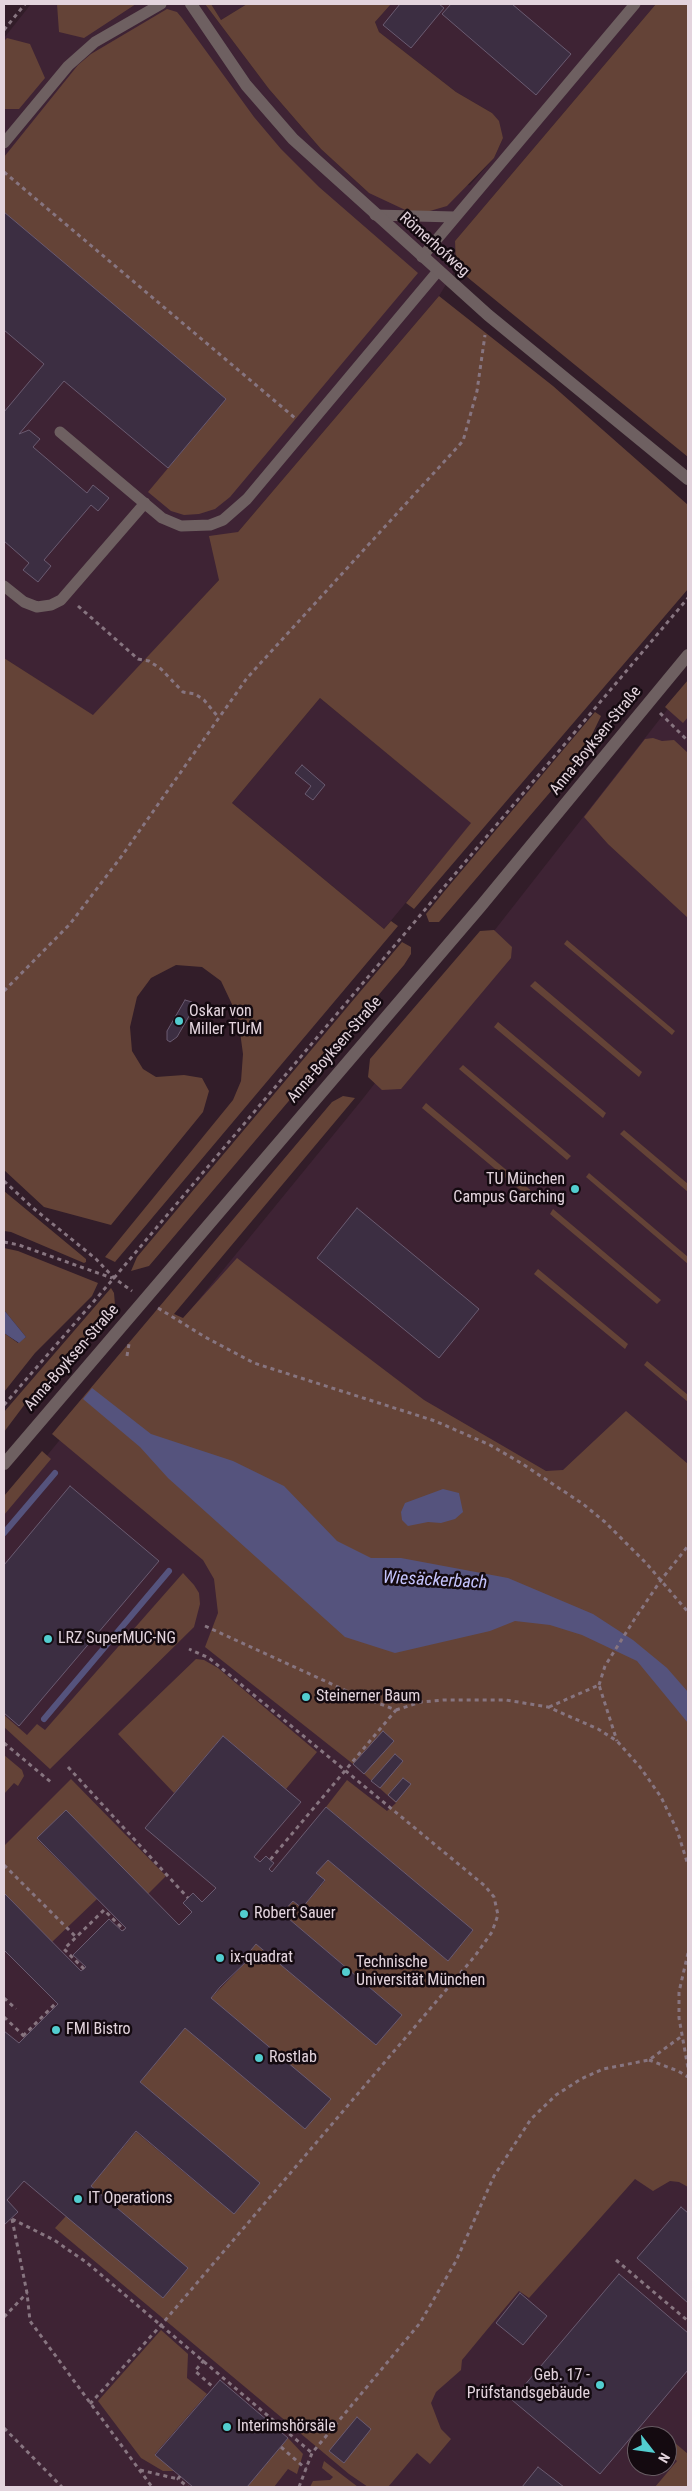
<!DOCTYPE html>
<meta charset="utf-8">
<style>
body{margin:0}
#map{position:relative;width:692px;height:2491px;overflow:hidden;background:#321d29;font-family:"Roboto Condensed",sans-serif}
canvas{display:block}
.frame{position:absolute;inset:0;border:5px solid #e3d4dd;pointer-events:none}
.north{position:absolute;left:627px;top:2426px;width:50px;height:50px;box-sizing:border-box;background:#140a10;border:1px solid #675b62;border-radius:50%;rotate:120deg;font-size:14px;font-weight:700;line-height:20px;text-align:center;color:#e3d4dd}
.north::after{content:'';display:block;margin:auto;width:18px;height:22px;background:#52cdcf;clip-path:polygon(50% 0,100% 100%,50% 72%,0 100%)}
</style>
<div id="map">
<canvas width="692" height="2491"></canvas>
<div class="frame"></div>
<div class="north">N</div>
</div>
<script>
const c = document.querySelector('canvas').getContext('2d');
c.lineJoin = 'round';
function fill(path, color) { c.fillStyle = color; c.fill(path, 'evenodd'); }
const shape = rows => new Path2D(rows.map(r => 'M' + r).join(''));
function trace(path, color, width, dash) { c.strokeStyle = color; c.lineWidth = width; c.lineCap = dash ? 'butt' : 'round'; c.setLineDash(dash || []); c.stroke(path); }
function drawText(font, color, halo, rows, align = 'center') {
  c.font = font + ' "Roboto Condensed",sans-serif'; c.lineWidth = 5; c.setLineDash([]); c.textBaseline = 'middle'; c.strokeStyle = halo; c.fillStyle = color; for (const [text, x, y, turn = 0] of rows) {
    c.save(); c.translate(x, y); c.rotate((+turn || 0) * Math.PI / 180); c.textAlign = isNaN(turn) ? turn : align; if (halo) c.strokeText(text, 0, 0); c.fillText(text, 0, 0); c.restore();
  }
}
const built = shape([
 [31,4,205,4,269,89,321,149,369,193,470,185,494,158,503,138,492,113,456,92,379,32,375,22,391,4,656,4,455,241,456,268,439,296,238,532,219,580,93,716,4,658,4,38],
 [211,4,247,4,221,20],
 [688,683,688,2487,4,2487,4,1508,81,1414,183,1319,361,1101],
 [637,2436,667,2436,667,2466,637,2466],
 [320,698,472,823,384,929,232,803]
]);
const green = shape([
 [57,4,136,4,84,38,59,32],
 [205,4,211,4,221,20,247,4,391,4,375,22,379,32,456,92,492,113,499,121,503,138,494,158,447,206,416,215,369,193,321,149,269,89],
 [656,4,688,4,688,457,456,268,455,241],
 [167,9,177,12,182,18,254,117,281,149,319,187,418,273,230,497,215,509,199,514,184,515,171,511,148,492,226,399,4,212,4,157,78,65,91,54],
 [7,38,30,44,45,78,19,109,4,109,4,41],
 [439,296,553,386,688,505,688,589,414,909,406,903,471,823,320,698,232,803,384,929,391,921,398,926,115,1262,105,1257,233,1100,241,1081,243,1054,238,1017,221,981,202,967,176,965,151,978,137,997,130,1027,132,1051,143,1069,156,1077,184,1075,202,1078,209,1091,203,1112,111,1225,44,1207,4,1170,4,658,93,715,219,580,209,536,238,532],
 [688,680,688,717,683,723,665,707],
 [595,712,601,716,582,755,439,922,429,922,426,914,443,893],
 [653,738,662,741,674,740,688,753,688,918,608,844,584,817,645,739],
 [494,930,512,947,511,958,401,1089,382,1090,368,1077,370,1059,480,931],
 [567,940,675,1031,672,1035,564,944],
 [402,942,411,947,411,954,404,965,149,1266,131,1271,137,1257],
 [535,981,642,1072,639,1077,530,986],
 [498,1022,606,1113,603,1118,494,1027],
 [463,1065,571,1156,567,1160,459,1069],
 [343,1096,355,1098,174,1314,183,1318,237,1258,424,1400,546,1471,563,1470,626,1411,688,1464,688,2187,679,2182,670,2181,653,2191,635,2179,529,2298,519,2291,462,2360,461,2370,436,2392,431,2403,441,2429,451,2439,430,2464,417,2453,388,2487,368,2487,349,2474,55,2228,66,2216,163,2298,188,2268,91,2186,136,2132,234,2214,260,2183,140,2082,185,2028,305,2129,330,2099,211,1998,249,1959,246,1956,256,1944,376,2045,402,2015,282,1913,293,1901,302,1908,325,1881,316,1873,328,1860,448,1961,473,1930,326,1807,347,1780,387,1811,396,1803,353,1764,205,1647,218,1613,214,1579,203,1560,52,1434,332,1102],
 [426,1103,534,1193,530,1198,422,1108],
 [624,1130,688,1184,688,1192,620,1134],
 [589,1173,688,1257,688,1264,586,1177],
 [4,1191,86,1259,86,1262,84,1263,11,1232,4,1231],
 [553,1209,661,1300,657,1304,550,1214],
 [4,1248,18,1251,98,1283,92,1296,35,1353,4,1392,4,1333,18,1343,26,1337,4,1310],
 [538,1269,628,1344,625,1349,534,1274],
 [111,1288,114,1293,115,1305,98,1329,25,1404,4,1432,4,1412],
 [647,1361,688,1395,688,1402,644,1365],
 [42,1451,51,1459,4,1515,4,1496],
 [183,1573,194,1585,199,1593,200,1604,194,1627,50,1769,4,1727,4,1715,27,1735,37,1724,45,1730],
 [196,1659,204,1660,218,1668,317,1752,286,1789,223,1736,174,1793,118,1734],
 [4,1755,22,1770,24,1776,18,1786,14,1783,4,1794],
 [71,1779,166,1876,148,1894,66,1810,37,1839,97,1899,52,1942,4,1893,4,1846],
 [161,2330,188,2354,187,2378,207,2394,155,2454,174,2471,163,2471,141,2458,98,2401],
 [288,2438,303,2454,297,2474,288,2469,274,2487,247,2487],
 [675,2443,688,2454,688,2487,655,2487,677,2461,667,2452],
 [324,2461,358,2487,310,2487,313,2481,330,2480,333,2477,322,2468]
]);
const water = shape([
 [4,1310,26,1337,19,1343,4,1333],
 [92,1388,151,1434,233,1461,284,1486,337,1541,371,1558,401,1558,508,1578,593,1614,633,1640,667,1668,688,1692,688,1723,637,1661,582,1635,550,1625,515,1621,490,1631,395,1653,345,1637,168,1478,140,1447,83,1399],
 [443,1489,459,1493,463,1512,455,1519,441,1523,428,1522,408,1526,402,1520,401,1512,405,1503]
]);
const stream = shape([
 [4,1533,55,1473],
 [44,1719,169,1571]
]);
const building = shape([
 [400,4,439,4,444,8,411,48,383,25,400,4],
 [451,4,512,4,571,54,536,95,442,14,451,4],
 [4,212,226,399,168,468,64,381,19,434,29,430,40,439,33,447,87,493,93,485,109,498,98,511,91,505,44,560,51,566,38,582,23,570,29,563,4,541,4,412,44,364,4,330,4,212],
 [302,765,325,785,313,800,305,794,311,786,295,773,302,765],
 [185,1000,192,1002,192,1011,177,1037,170,1042,167,1040,167,1031,185,1000],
 [357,1208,479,1309,439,1358,317,1258,357,1208],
 [70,1486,159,1561,19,1726,4,1713,4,1565,70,1486],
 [383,1731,394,1741,364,1774,353,1764,383,1731],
 [223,1736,301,1802,254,1857,260,1862,266,1856,270,1860,274,1863,269,1869,272,1872,326,1807,473,1930,448,1961,328,1860,316,1873,325,1880,302,1908,293,1901,282,1913,402,2015,376,2045,256,1944,246,1956,249,1959,220,1987,211,1998,331,2099,305,2129,185,2028,140,2082,260,2183,234,2214,136,2131,91,2186,188,2268,163,2298,24,2181,7,2200,18,2212,4,2225,4,2031,19,2043,58,2004,4,1950,4,1893,81,1971,86,1967,73,1955,109,1919,122,1931,126,1928,37,1838,66,1810,179,1925,192,1912,183,1903,193,1893,202,1902,216,1888,145,1828,223,1736],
 [395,1754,403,1761,380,1788,371,1781,395,1754],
 [403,1778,411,1784,396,1802,388,1795,403,1778],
 [681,2207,688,2213,688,2303,637,2258,681,2207],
 [619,2274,688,2333,688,2370,600,2474,512,2400,619,2274],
 [520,2293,547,2316,523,2345,496,2323,520,2293],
 [220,2380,288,2438,247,2487,193,2487,155,2455,220,2380],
 [357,2417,371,2429,344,2463,329,2451,357,2417],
 [538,2467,564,2487,522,2487,538,2467]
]);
const path = shape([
 [4,30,25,4],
 [4,172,295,418],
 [78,606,138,659,149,661,161,669,183,692,195,694,204,700,219,718],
 [660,713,688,741],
 [4,991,70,924,121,857,247,678,463,441,477,391,485,335],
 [4,1181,33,1208,96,1259,114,1278,132,1291],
 [4,1242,19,1245,112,1278],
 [158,1308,205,1337,254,1363,435,1421,490,1445,521,1463,583,1504,605,1522,646,1563,688,1612],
 [127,1356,129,1344],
 [4,1405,114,1278,688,598],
 [205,1626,349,1692,396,1710,270,1860],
 [599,1685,605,1666,634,1620,661,1580,688,1546],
 [549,1707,599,1685,617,1741],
 [396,1710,421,1702,444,1700,506,1700,548,1707,598,1729,617,1741,640,1767,661,1797,677,1830,688,1865],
 [4,1743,52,1783],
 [68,1767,188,1898],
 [4,1865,76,1937],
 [688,1953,679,1992,679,2018,688,2068],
 [84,1969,64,1949,104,1910,124,1930],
 [4,1998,16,2009],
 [4,2017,25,2037],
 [23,2036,56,2003],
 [649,2060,678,2071,688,2077],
 [12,2219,54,2240,86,2262,312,2453],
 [12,2219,27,2293,30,2321,152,2487],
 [616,2260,688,2321],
 [4,2317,27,2293],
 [204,2360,195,2371,213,2387],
 [90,2404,162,2324,475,1956,492,1932,498,1915,494,1897,485,1886,209,1658,189,1649],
 [4,2428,62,2487],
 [281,2447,306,2469],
 [140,2470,178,2479],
 [180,2476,178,2479,188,2487],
 [299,2487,312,2453,420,2323,456,2261,494,2176,531,2119,556,2095,581,2079,603,2069,649,2060,682,2036]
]);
const service = shape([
 [4,143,68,66,95,42,161,4],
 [375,215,455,217],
 [422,257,635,4],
 [60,432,162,518,181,526,210,525,223,520,247,499,438,271],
 [4,586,24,602,37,607,51,605,61,600,145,503]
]);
const minor = shape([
 [191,4,246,85,293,139,488,315,688,479],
 [4,1464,481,906,688,655]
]);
const markers = [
 [179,1021,5,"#52cdcf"],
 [575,1189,5,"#52cdcf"],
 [48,1639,5,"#52cdcf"],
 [306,1697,5,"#52cdcf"],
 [244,1914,5,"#52cdcf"],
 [220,1958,5,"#52cdcf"],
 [346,1972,5,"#52cdcf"],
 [56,2030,5,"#52cdcf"],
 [259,2058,5,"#52cdcf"],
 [78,2199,5,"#52cdcf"],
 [600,2385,5,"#52cdcf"],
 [227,2427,5,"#52cdcf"]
];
const streetNames = [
 ["Römerhofweg",434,245,42],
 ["Anna-Boyksen-Straße",596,741,-51],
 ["Anna-Boyksen-Straße",335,1050,-49],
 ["Anna-Boyksen-Straße",72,1358,-49]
];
const poiNames = [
 ["Oskar von",189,1012],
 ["Miller TUrM",189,1030],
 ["TU München",565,1180,"right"],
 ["Campus Garching",565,1198,"right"],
 ["LRZ SuperMUC-NG",58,1639],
 ["Steinerner Baum",316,1697],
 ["Robert Sauer",254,1914],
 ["ix-quadrat",230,1958],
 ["Technische",356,1963],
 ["Universität München",356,1981],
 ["FMI Bistro",66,2030],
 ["Rostlab",269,2058],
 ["IT Operations",88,2199],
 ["Geb. 17 -",590,2376,"right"],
 ["Prüfstandsgebäude",590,2394,"right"],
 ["Interimshörsäle",237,2427]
];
const waterNames = [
 ["Wiesäckerbach",435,1581,3]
];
fill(built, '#3e2334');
fill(green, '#644337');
fill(water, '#55537d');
trace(stream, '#55537d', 6);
fill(building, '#3c2e42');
trace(building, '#6a5b71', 1);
trace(path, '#877580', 3, [4, 4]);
trace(service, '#6e6061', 11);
trace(minor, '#6e6061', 12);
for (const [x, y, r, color] of markers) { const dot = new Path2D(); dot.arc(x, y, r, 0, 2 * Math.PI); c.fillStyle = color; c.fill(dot); trace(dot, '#140a10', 2); }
drawText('16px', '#e3d4dd', '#140a10', streetNames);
drawText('16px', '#e3d4dd', '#140a10', poiNames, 'left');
drawText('italic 18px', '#c5c4fd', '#140a10', waterNames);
</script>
